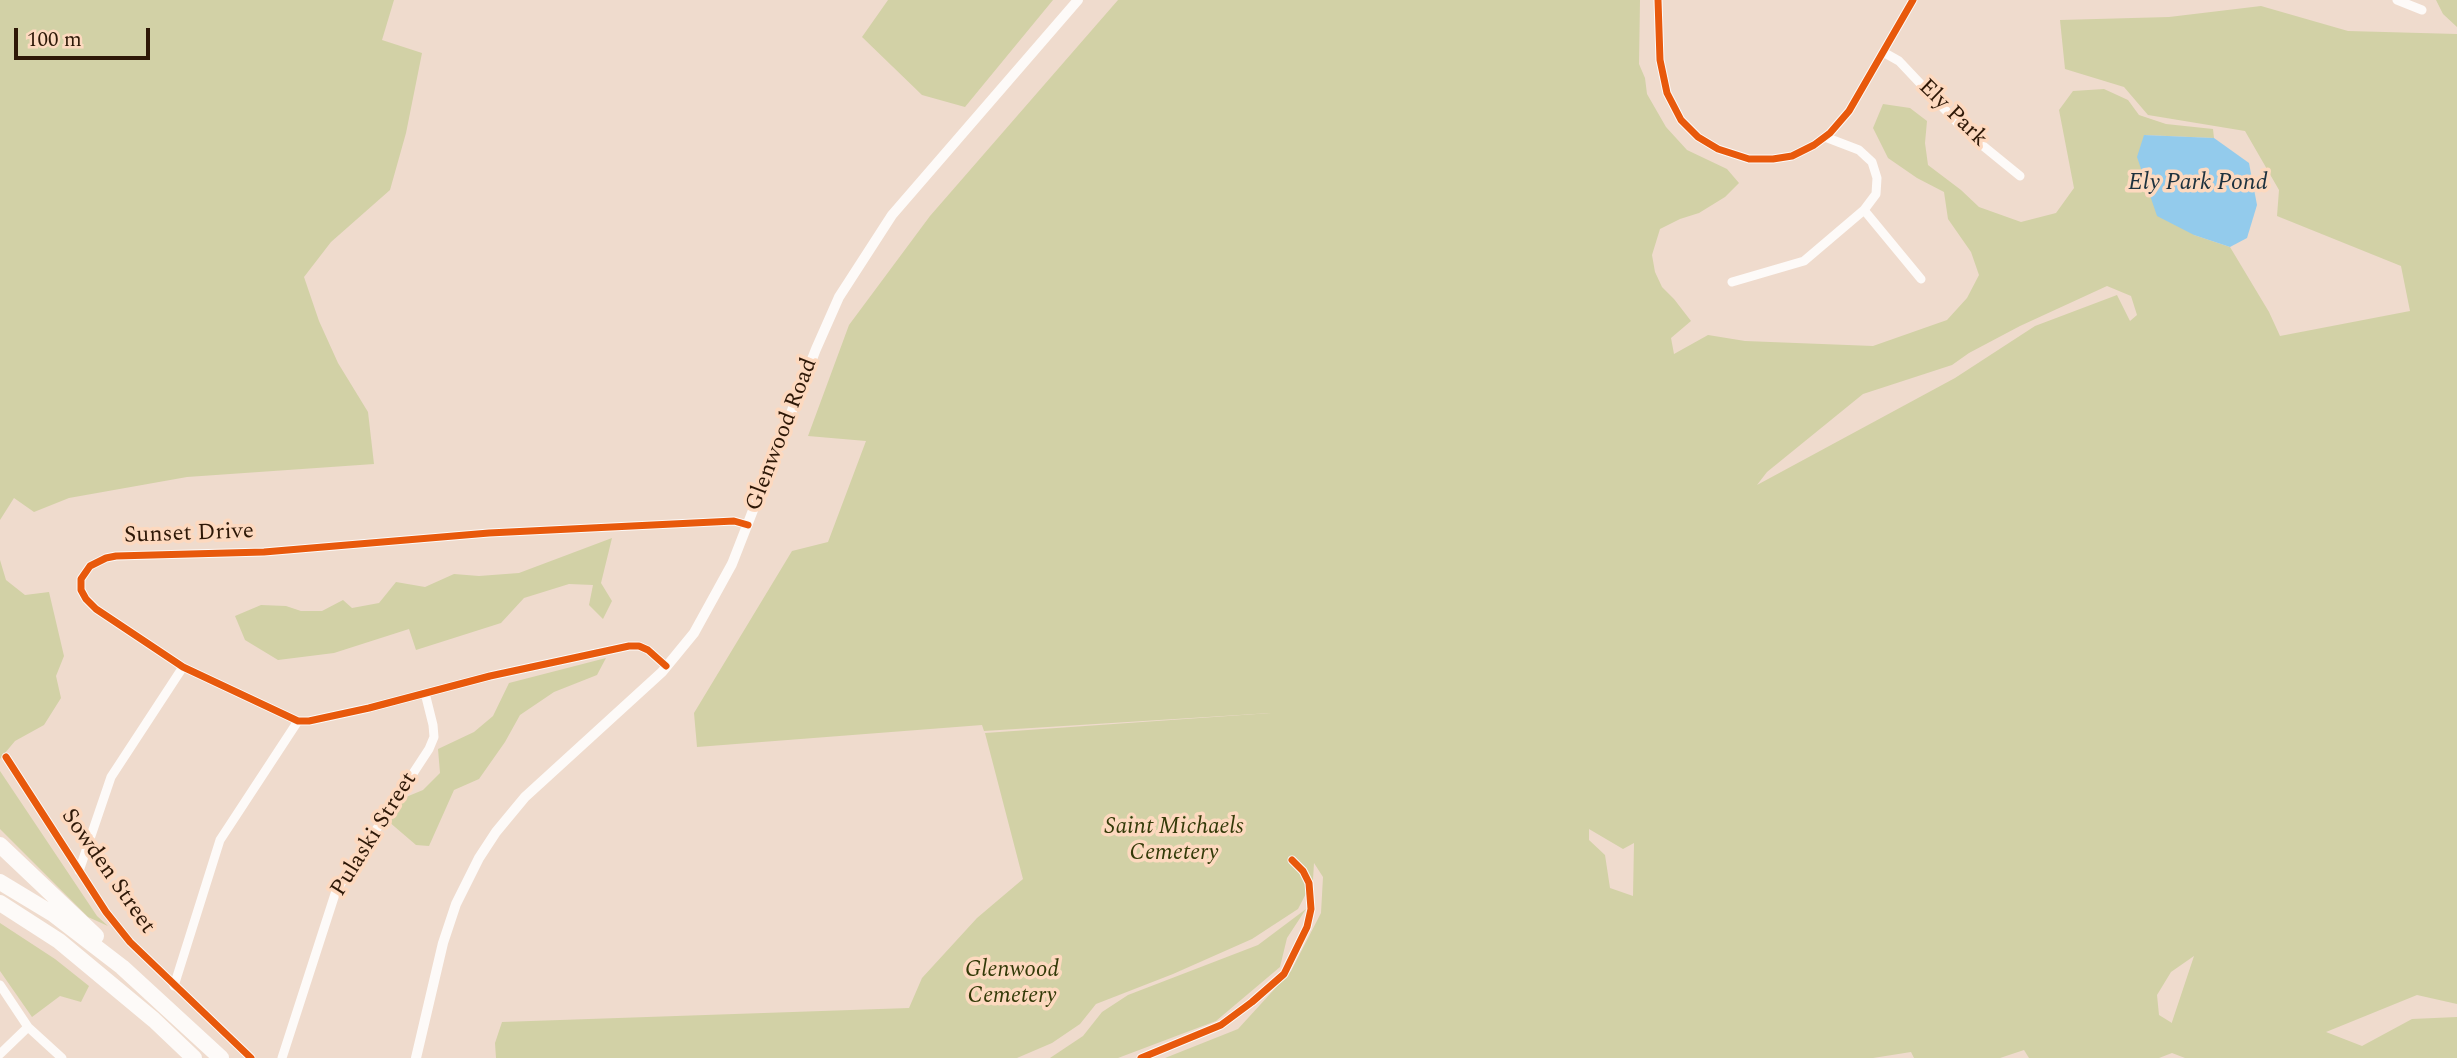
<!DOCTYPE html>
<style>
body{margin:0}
#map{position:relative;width:2457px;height:1058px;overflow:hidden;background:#efdbcd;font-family:Spectral,serif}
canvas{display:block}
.scale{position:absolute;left:14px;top:28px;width:136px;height:32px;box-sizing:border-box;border:4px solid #2e1807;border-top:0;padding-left:9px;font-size:21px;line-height:24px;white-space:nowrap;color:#2e1807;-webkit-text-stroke:5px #fdd9bf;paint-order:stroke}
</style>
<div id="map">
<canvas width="2457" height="1058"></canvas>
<div class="scale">100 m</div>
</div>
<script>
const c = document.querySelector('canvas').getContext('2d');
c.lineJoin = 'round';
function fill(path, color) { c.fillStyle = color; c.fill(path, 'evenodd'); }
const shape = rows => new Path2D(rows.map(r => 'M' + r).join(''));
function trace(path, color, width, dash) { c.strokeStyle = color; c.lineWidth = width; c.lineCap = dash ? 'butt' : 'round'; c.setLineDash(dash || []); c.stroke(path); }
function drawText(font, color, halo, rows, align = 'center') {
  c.font = font + ' Spectral,serif'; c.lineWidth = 7; c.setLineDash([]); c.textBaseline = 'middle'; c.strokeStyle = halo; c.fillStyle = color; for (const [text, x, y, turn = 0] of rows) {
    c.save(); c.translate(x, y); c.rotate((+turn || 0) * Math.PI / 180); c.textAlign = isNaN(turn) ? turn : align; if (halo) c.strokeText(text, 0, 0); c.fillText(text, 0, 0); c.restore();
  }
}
const green = shape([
 [0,0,394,0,382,40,422,53,406,133,390,190,331,242,304,277,319,321,338,363,368,412,374,464,187,477,69,498,34,512,14,498,0,520],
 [888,0,1053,0,965,107,922,95,862,37],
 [1118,0,1640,0,1639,64,1645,78,1647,94,1666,127,1687,150,1727,169,1739,183,1725,197,1699,213,1680,219,1660,229,1652,255,1655,272,1662,287,1674,299,1691,321,1671,338,1674,354,1708,335,1745,341,1873,346,1947,320,1967,298,1979,275,1971,252,1948,219,1944,192,1917,178,1888,158,1873,128,1883,104,1910,108,1927,121,1925,143,1928,165,1961,190,1979,207,2021,222,2056,213,2074,188,2059,110,2073,91,2104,89,2128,100,2139,115,2166,124,2213,129,2214,138,2144,135,2194,235,2230,247,2269,312,2280,336,2410,311,2401,266,2277,216,2279,190,2245,131,2148,115,2124,87,2065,69,2060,20,2169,17,2261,6,2348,31,2457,34,2457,1004,2417,995,2326,1032,2362,1046,2412,1019,2457,1017,2457,1058,2185,1058,2172,1053,2159,1058,2029,1058,2024,1050,2000,1058,1914,1058,1911,1052,1873,1058,1165,1058,1238,1029,1291,971,1321,913,1323,877,1314,863,1313,880,1298,909,1252,939,1173,974,1096,1004,1080,1024,1052,1043,1017,1058,496,1058,495,1043,502,1022,909,1008,922,978,977,918,1023,879,985,733,1271,713,984,731,982,725,697,747,694,713,792,551,828,542,866,441,808,436,849,325,930,216],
 [2107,286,2131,296,2137,315,2130,321,2117,295,2035,326,1955,378,1757,485,1767,472,1863,394,1952,365,1969,353,2020,326],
 [1589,829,1623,849,1634,843,1633,896,1610,888,1605,855,1589,840],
 [2194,956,2172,1022,2172,1023,2159,1015,2157,995,2171,972],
 [2436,0,2457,0,2457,27,2443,14],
 [612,538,601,583,612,601,603,619,589,605,593,585,569,584,524,598,501,623,416,650,409,629,334,653,278,660,245,640,235,616,261,605,286,606,301,611,322,611,343,600,352,608,379,603,396,582,425,587,454,574,479,576,519,573],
 [0,560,6,580,25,595,49,592,64,656,56,676,61,698,44,725,15,741,0,759],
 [606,658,597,675,554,692,520,715,505,742,479,779,454,790,429,846,416,845,388,821,406,797,423,790,440,773,438,749,474,732,493,716,509,683],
 [0,771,97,916,108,926,88,917,0,829],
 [1306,909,1287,938,1280,967,1216,1021,1118,1058,1050,1058,1083,1036,1102,1012,1128,995,1258,945],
 [0,923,55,959,89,986,81,1002,60,996,32,1017,0,971]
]);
const water = shape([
 [2144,135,2214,138,2249,163,2257,205,2247,238,2230,247,2194,235,2157,216,2137,157]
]);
const minor = shape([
 [1658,0,1660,60,1667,93,1681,120,1698,137,1718,149,1749,159,1773,159,1792,156,1814,145,1830,133,1849,111,1913,0],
 [2397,0,2422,10],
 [1883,52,1899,61,1966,132,2020,176],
 [1864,210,1921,279],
 [1732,282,1804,261,1864,210,1876,194,1877,178,1872,162,1859,150,1825,137],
 [666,666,648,650,639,646,629,646,490,676,369,708,309,721,298,721,183,667,96,609,86,599,81,590,81,579,90,566,106,558,116,556,264,552,489,533,734,521,748,525],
 [6,757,106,912,130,942,251,1058],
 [79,871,111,777,183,667],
 [0,985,28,1027,62,1058],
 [174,986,220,840,298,721],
 [0,1054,28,1027],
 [282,1058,336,891,429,749,434,737,433,725,425,693],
 [1141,1058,1221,1025,1252,1002,1284,974,1307,927,1311,909,1309,883,1303,871,1292,860]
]);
const tertiary = shape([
 [416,1058,443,943,456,904,479,858,496,832,525,797,662,672,694,633,732,564,816,349,839,297,892,215,1078,0]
]);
const motorway = shape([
 [0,845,96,936],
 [0,882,53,914,122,967,221,1058],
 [0,903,59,941,154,1020,194,1058]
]);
const cycleway = shape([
 [1658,0,1660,60,1667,93,1681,120,1698,137,1718,149,1749,159,1773,159,1792,156,1814,145,1830,133,1849,111,1913,0],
 [666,666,648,650,639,646,629,646,490,676,369,708,309,721,298,721,183,667,96,609,86,599,81,590,81,579,90,566,106,558,116,556,264,552,489,533,734,521,748,525],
 [6,757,106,912,130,942,251,1058],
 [1141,1058,1221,1025,1252,1002,1284,974,1307,927,1311,909,1309,883,1303,871,1292,860]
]);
const streetNames = [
 ["Ely Park",1952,114,44],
 ["Glenwood Road",783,435,-69],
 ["Sunset Drive",189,535,-2],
 ["Pulaski Street",375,835,-58],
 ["Sowden Street",107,872,55]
];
const parkNames = [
 ["Saint Michaels",1174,828],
 ["Cemetery",1174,854],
 ["Glenwood",1012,971],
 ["Cemetery",1012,997]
];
const waterNames = [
 ["Ely Park Pond",2198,184]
];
fill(green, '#d2d1a6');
fill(water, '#93cbec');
trace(minor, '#fdfaf8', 9);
trace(tertiary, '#fdfaf8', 10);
trace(motorway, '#fdfaf8', 16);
trace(cycleway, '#e8590c', 7);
drawText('23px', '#2e1807', '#fdd9bf', streetNames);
drawText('italic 23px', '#333a08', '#fdd9bf', parkNames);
drawText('italic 24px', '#1d313e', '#fdd9bf', waterNames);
</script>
